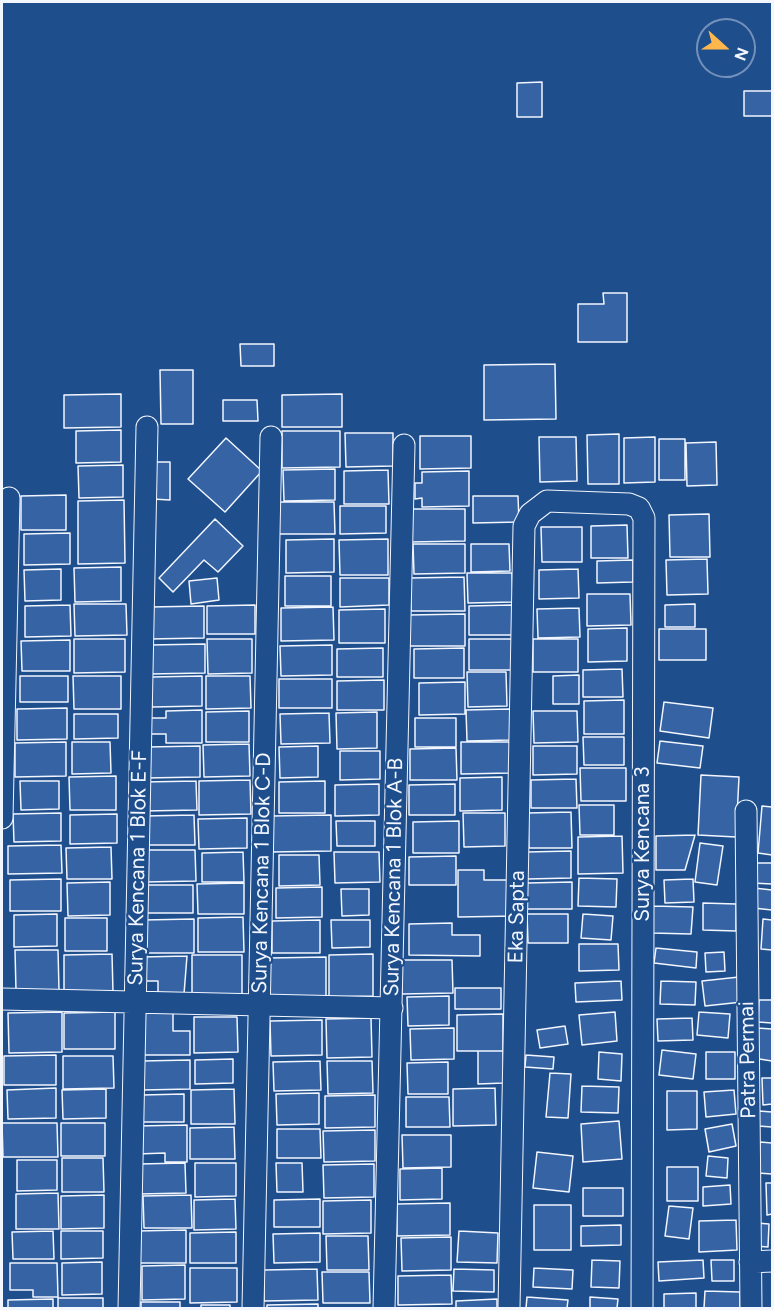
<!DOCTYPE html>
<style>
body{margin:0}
#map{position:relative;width:774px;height:1310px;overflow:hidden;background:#1f4e8c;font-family:Figtree,sans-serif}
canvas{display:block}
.frame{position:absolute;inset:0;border:3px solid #f2f6ff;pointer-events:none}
.north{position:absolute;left:696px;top:18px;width:60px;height:60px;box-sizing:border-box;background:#1f4e8c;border:2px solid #7391ba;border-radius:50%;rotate:111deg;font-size:16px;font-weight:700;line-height:24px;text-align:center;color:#f2f6ff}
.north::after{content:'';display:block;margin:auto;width:21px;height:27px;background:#ffb74d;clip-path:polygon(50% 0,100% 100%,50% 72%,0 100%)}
</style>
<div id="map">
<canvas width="774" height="1310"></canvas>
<div class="frame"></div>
<div class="north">N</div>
</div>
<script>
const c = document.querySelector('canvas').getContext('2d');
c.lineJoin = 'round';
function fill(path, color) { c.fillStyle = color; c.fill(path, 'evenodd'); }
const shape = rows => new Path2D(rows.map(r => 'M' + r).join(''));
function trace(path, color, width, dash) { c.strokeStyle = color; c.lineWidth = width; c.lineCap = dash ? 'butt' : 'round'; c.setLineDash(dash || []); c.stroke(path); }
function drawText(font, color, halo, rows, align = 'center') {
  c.font = font + ' Figtree,sans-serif'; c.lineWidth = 4.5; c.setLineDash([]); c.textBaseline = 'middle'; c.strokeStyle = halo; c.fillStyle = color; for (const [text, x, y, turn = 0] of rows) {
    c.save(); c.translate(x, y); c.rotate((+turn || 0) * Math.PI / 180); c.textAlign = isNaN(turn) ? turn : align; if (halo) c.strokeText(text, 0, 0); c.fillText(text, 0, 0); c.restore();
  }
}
const building = shape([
 [542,82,542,117,517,117,517,83,542,82],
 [744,91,772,91,772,116,744,116,744,91],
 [603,293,627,293,627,342,578,342,578,304,604,304,603,293],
 [240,344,274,344,274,366,241,366,240,344],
 [555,364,556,419,484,420,484,365,555,364],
 [160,370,193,370,193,424,161,424,160,370],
 [121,394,121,427,64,428,64,395,121,394],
 [342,394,342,427,282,427,282,395,342,394],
 [223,400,257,400,258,421,223,421,223,400],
 [121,430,121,462,76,463,76,431,121,430],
 [282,431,340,431,340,467,282,468,282,431],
 [345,433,393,433,393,466,346,467,345,433],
 [619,434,619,484,588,484,587,435,619,434],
 [420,436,471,436,471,468,420,469,420,436],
 [539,437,576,437,577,481,540,482,539,437],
 [655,437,655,482,624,483,624,438,655,437],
 [226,438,262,471,225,512,188,479,226,438],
 [659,439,685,439,685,480,659,480,659,439],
 [716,442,717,485,687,486,686,443,716,442],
 [153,462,170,462,170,500,152,499,153,462],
 [123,465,123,497,79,498,78,466,123,465],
 [335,469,335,500,284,501,283,470,335,469],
 [388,470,389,504,344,504,344,471,388,470],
 [469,471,469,506,422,507,422,498,415,499,415,483,422,483,422,472,469,471],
 [66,495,66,530,21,530,21,496,66,495],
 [473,496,518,496,519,522,473,523,473,496],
 [124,500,125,563,78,564,78,501,124,500],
 [279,502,334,502,335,534,279,534,279,502],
 [340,506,386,506,386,533,340,534,340,506],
 [410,509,465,509,465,541,411,542,410,509],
 [709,514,710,557,670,557,669,515,709,514],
 [215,519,243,546,218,572,204,560,173,592,159,578,215,519],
 [627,525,628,558,591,558,591,526,627,525],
 [541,527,582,527,582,562,542,562,541,527],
 [70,533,70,564,24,565,24,534,70,533],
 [334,539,334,572,286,573,286,540,334,539],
 [388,539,388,575,340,575,339,540,388,539],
 [413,544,465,544,465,573,414,574,413,544],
 [471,544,509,544,510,571,471,572,471,544],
 [707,559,708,594,667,595,666,560,707,559],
 [633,560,633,582,597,583,597,561,633,560],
 [121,567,121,601,75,602,74,568,121,567],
 [61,569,61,600,25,601,24,570,61,569],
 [578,569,579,598,539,599,539,570,578,569],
 [467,573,512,573,513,602,468,603,467,573],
 [285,576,331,576,331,606,285,606,285,576],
 [464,577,465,611,411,611,410,578,464,577],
 [217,578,219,600,191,604,189,581,217,578],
 [340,578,389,578,389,605,340,607,340,578],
 [587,594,630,594,631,625,587,626,587,594],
 [74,604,126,604,127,635,75,636,74,604],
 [695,604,695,627,665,627,665,605,695,604],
 [70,605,71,636,25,637,25,606,70,605],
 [255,605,255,634,207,634,207,606,255,605],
 [512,605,512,635,469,635,469,606,512,605],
 [204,606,204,638,149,639,149,607,204,606],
 [333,607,334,640,281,641,281,608,333,607],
 [579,608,580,637,538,638,537,609,579,608],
 [385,609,385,643,339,643,339,610,385,609],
 [465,614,465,646,409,646,409,615,465,614],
 [627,628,627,661,588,662,588,629,627,628],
 [659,629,706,629,706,660,659,660,659,629],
 [74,639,125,639,125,672,74,673,74,639],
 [207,639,252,639,252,673,208,674,207,639],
 [469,639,513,639,514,670,469,670,469,639],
 [533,639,578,639,578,672,533,672,533,639],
 [70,640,70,671,22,671,21,641,70,640],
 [205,644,205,673,150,674,149,645,205,644],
 [332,645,332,675,281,676,280,646,332,645],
 [383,648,383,677,337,677,337,649,383,648],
 [464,648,464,678,414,678,414,649,464,648],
 [622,669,623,697,583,697,583,670,622,669],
 [467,672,506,672,507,706,468,707,467,672],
 [579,675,579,704,553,704,553,676,579,675],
 [20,676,68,676,68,702,20,702,20,676],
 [73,676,121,676,121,709,74,709,73,676],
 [202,676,202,706,152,707,151,677,202,676],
 [206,676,250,676,251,708,206,709,206,676],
 [279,679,332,679,332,708,279,708,279,679],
 [384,680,384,710,337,710,337,681,384,680],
 [465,682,465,714,419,715,419,683,465,682],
 [624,700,624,734,584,734,584,701,624,700],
 [664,702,713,708,709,738,660,731,664,702],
 [67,708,67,739,17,740,17,709,67,708],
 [510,709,510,740,467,741,466,710,510,709],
 [202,710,202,743,166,743,166,734,148,734,148,718,166,718,166,711,202,710],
 [249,711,249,742,206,742,206,712,249,711],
 [533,711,577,711,578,742,534,743,533,711],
 [377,712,377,748,337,749,336,713,377,712],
 [329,713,330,743,281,744,280,714,329,713],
 [74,714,118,714,118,738,74,739,74,714],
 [415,718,456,718,456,747,415,747,415,718],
 [583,737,624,737,624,765,584,765,583,737],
 [660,741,703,746,700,768,657,763,660,741],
 [66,742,66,776,15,777,15,743,66,742],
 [72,742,110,742,111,773,72,774,72,742],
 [461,742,510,742,510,773,461,774,461,742],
 [249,744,250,776,204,777,203,745,249,744],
 [200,746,200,777,146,778,146,747,200,746],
 [318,746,318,777,280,778,279,747,318,746],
 [533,746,577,746,577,774,533,775,533,746],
 [456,748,457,780,410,780,410,749,456,748],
 [340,751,380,751,380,779,340,780,340,751],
 [580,768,626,768,626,801,581,801,580,768],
 [701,775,739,777,736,837,698,835,701,775],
 [116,776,116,810,70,810,69,777,116,776],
 [502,777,502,810,460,811,460,778,502,777],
 [576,779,577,808,531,808,531,780,576,779],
 [250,780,251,814,199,815,199,781,250,780],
 [20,781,59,781,59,809,21,810,20,781],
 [196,781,197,810,144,811,144,782,196,781],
 [325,781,325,813,279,813,279,782,325,781],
 [379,784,379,815,335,816,335,785,379,784],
 [455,784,455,815,409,815,409,785,455,784],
 [579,805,614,805,614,835,580,835,579,805],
 [762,806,772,807,772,855,758,853,762,806],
 [571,812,572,848,529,848,528,813,571,812],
 [61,813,61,841,14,842,13,814,61,813],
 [463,813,505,813,505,846,464,847,463,813],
 [117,814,117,843,70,844,70,815,117,814],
 [194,815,195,845,144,845,144,816,194,815],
 [331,815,331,851,272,852,272,816,331,815],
 [247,818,247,848,199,849,198,819,247,818],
 [336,821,375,821,375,846,337,846,336,821],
 [459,821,459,853,413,853,413,822,459,821],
 [695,835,685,870,656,870,656,836,695,835],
 [622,836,623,873,578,874,578,837,622,836],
 [700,843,723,846,717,885,695,882,700,843],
 [61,845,62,873,8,874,8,846,61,845],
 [111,847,112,879,67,879,66,848,111,847],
 [145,850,195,850,196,881,145,882,145,850],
 [571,851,571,878,527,879,527,852,571,851],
 [243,852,244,882,202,882,202,853,243,852],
 [334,852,379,852,380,882,335,883,334,852],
 [279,855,319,855,320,885,279,886,279,855],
 [456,856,456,885,409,885,409,857,456,856],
 [752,863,772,863,772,884,752,883,752,863],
 [458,870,484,870,484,880,515,880,516,916,458,917,458,870],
 [579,878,617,879,616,907,578,906,579,878],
 [61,879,61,911,10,911,10,880,61,879],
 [693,879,694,902,665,903,664,880,693,879],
 [110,882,110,915,68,916,67,883,110,882],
 [572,882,572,909,527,909,527,883,572,882],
 [244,883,244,914,198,914,197,884,244,883],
 [144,885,193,885,193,913,144,913,144,885],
 [322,887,322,917,276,918,276,888,322,887],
 [754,888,772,890,772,910,753,908,754,888],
 [341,889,369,889,369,915,342,916,341,889],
 [703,903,736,904,736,931,703,930,703,903],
 [653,906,693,907,691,934,652,933,653,906],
 [57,914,57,946,14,947,14,915,57,914],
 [527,914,568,914,568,943,528,943,527,914],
 [583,914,613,916,611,940,581,938,583,914],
 [243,917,244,952,198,952,198,918,243,917],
 [65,918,107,918,107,951,65,951,65,918],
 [194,919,194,953,143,953,143,920,194,919],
 [763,919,772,920,772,950,761,949,763,919],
 [320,920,320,953,272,953,272,921,320,920],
 [331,920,370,920,370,947,332,948,331,920],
 [452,923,452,935,480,935,480,956,409,955,409,924,452,923],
 [579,944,618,944,619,970,579,971,579,944],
 [656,948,697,952,696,968,654,963,656,948],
 [15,950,58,950,59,990,16,991,15,950],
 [724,952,725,971,706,972,705,953,724,952],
 [112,954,113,992,64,992,64,955,112,954],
 [373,954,373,996,329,997,329,955,373,954],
 [192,955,242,955,242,995,192,996,192,955],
 [187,956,184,994,158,995,158,981,142,981,141,957,187,956],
 [326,957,326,997,270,997,270,958,326,957],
 [401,960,452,960,453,993,402,994,401,960],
 [739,977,742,1002,705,1006,702,981,739,977],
 [621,981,622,1000,576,1002,575,983,621,981],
 [661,981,696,982,695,1005,660,1004,661,981],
 [455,988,501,988,501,1009,455,1009,455,988],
 [449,996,449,1025,408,1026,407,997,449,996],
 [759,1000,772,1000,772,1023,758,1022,759,1000],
 [144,1010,173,1010,173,1031,190,1031,190,1055,144,1055,144,1010],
 [62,1012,62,1052,9,1053,8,1013,62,1012],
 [115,1012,115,1049,64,1049,64,1013,115,1012],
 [615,1012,617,1041,582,1045,579,1015,615,1012],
 [699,1012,730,1014,728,1038,697,1035,699,1012],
 [503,1014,503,1051,457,1051,457,1015,503,1014],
 [194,1017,237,1017,238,1052,194,1053,194,1017],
 [371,1018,372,1057,327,1058,326,1019,371,1018],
 [692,1018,693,1040,658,1041,657,1019,692,1018],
 [322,1020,322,1055,271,1056,270,1021,322,1020],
 [565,1026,568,1044,540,1048,537,1030,565,1026],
 [454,1028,454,1059,411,1060,410,1029,454,1028],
 [757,1028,772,1029,772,1061,753,1058,757,1028],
 [662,1050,696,1054,693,1079,659,1075,662,1050],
 [478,1051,503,1051,504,1083,478,1084,478,1051],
 [599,1052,622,1054,621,1081,598,1079,599,1052],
 [706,1052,735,1052,735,1079,706,1079,706,1052],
 [56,1055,56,1085,4,1085,4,1056,56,1055],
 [526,1055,554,1057,553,1069,525,1067,526,1055],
 [63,1056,113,1056,114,1088,63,1089,63,1056],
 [233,1059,233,1083,195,1084,195,1060,233,1059],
 [190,1060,190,1089,143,1090,142,1061,190,1060],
 [320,1061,321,1090,274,1091,273,1062,320,1061],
 [327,1061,372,1061,373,1093,328,1094,327,1061],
 [448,1062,448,1094,408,1094,407,1063,448,1062],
 [550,1073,571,1074,568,1118,546,1117,550,1073],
 [762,1078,772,1078,772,1104,763,1105,762,1078],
 [582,1086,619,1087,618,1113,581,1112,582,1086],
 [56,1088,56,1118,8,1119,7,1090,56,1088],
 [495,1088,496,1125,453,1126,453,1089,495,1088],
 [106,1089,106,1118,63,1119,62,1090,106,1089],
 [234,1089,235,1124,191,1124,191,1090,234,1089],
 [734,1090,736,1114,706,1117,704,1092,734,1090],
 [667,1091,697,1091,697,1129,667,1130,667,1091],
 [319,1093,319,1124,277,1125,276,1094,319,1093],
 [184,1094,184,1122,142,1122,142,1095,184,1094],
 [375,1095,375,1127,325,1128,325,1096,375,1095],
 [406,1097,449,1097,450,1127,406,1127,406,1097],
 [759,1111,772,1112,772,1127,758,1126,759,1111],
 [619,1121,622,1159,583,1162,581,1124,619,1121],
 [2,1123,57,1123,58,1157,3,1157,2,1123],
 [61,1123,105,1123,105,1156,61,1156,61,1123],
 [732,1124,736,1146,709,1152,705,1129,732,1124],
 [187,1125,187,1162,165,1162,165,1153,137,1154,136,1126,187,1125],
 [234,1127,235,1159,190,1159,190,1128,234,1127],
 [277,1129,320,1129,321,1158,277,1158,277,1129],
 [375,1130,375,1161,324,1162,323,1131,375,1130],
 [402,1135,451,1135,451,1167,403,1168,402,1135],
 [760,1142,772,1143,772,1174,758,1173,760,1142],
 [537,1152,573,1156,569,1192,533,1188,537,1152],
 [708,1156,728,1158,727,1178,706,1176,708,1156],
 [62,1158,103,1158,104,1192,62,1192,62,1158],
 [17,1160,57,1160,57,1190,17,1191,17,1160],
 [185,1163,186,1193,139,1194,138,1164,185,1163],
 [195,1163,236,1163,236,1196,195,1197,195,1163],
 [276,1163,302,1163,303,1192,277,1192,276,1163],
 [374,1164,374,1197,324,1198,323,1165,374,1164],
 [667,1167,698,1167,698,1201,667,1201,667,1167],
 [442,1168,442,1199,400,1200,400,1169,442,1168],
 [766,1183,772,1183,772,1214,767,1215,766,1183],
 [730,1185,731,1204,703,1206,703,1187,730,1185],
 [583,1188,623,1188,623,1216,583,1216,583,1188],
 [58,1193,59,1229,16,1229,16,1194,58,1193],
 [104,1195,104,1228,61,1229,61,1196,104,1195],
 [191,1195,192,1228,144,1228,143,1196,191,1195],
 [235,1199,236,1229,194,1230,194,1200,235,1199],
 [320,1199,320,1227,274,1227,274,1200,320,1199],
 [371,1200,371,1233,323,1234,323,1201,371,1200],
 [450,1203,450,1235,397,1236,397,1204,450,1203],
 [534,1205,571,1205,571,1250,534,1250,534,1205],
 [669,1206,693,1208,689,1239,665,1236,669,1206],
 [736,1220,737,1250,699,1252,699,1221,736,1220],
 [757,1223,769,1224,768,1247,755,1246,757,1223],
 [621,1225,621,1245,581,1246,581,1226,621,1225],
 [186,1230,186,1263,137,1263,137,1231,186,1230],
 [53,1231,54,1259,13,1259,12,1232,53,1231],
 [61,1231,103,1231,103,1258,61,1259,61,1231],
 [459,1231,498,1233,497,1263,457,1262,459,1231],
 [236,1232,236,1263,190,1263,190,1233,236,1232],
 [320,1233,320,1262,274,1263,273,1234,320,1233],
 [326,1236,368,1236,369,1270,327,1270,326,1236],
 [451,1237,451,1270,402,1271,401,1238,451,1237],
 [592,1260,620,1261,619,1288,591,1287,592,1260],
 [703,1260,704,1278,659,1281,658,1262,703,1260],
 [711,1260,734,1260,734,1281,712,1281,711,1260],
 [102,1262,102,1294,62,1295,62,1263,102,1262],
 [10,1263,57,1263,58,1297,33,1297,33,1290,10,1290,10,1263],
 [185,1265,185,1299,142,1300,142,1266,185,1265],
 [190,1268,237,1268,237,1302,190,1303,190,1268],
 [534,1268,573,1270,572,1289,533,1287,534,1268],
 [317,1269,318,1300,264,1301,264,1270,317,1269],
 [454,1269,494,1270,494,1292,453,1291,454,1269],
 [322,1272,369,1272,370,1303,323,1303,322,1272],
 [451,1275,452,1304,398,1305,398,1276,451,1275],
 [705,1291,740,1292,740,1308,704,1308,705,1291],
 [696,1293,696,1308,664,1308,664,1294,696,1293],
 [527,1297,568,1300,567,1308,526,1308,527,1297],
 [590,1297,618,1299,617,1308,590,1308,590,1297],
 [58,1298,103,1298,103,1308,58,1308,58,1298],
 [53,1299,53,1308,8,1308,8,1300,53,1299],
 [497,1299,497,1308,456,1308,456,1301,497,1299],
 [141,1302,180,1302,180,1308,141,1308,141,1302],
 [318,1304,318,1308,267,1308,267,1305,318,1304],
 [201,1305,230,1305,230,1308,201,1308,201,1305]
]);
const minor = shape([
 [746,811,751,1308],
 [2,818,9,498],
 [2,999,392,1008],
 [750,1262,772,1261],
 [129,1308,147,427],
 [253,1308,271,437],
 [384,1308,404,445],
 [509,1308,524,526,530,514,547,501,629,504,639,508,644,518,642,1308]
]);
const streetNames = [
 ["Surya Kencana 3",643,844,-90],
 ["Surya Kencana 1 Blok E-F",138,868,-89],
 ["Surya Kencana 1 Blok C-D",262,873,-89],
 ["Surya Kencana 1 Blok A-B",394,877,-89],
 ["Eka Sapta",517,917,-89],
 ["Patra Permai",748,1060,-91]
];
fill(building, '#3563a3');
trace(building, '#f2f6ff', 1.5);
trace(minor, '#f2f6ff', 23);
trace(minor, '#1f4e8c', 21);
drawText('21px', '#f2f6ff', '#1f4e8c', streetNames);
</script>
